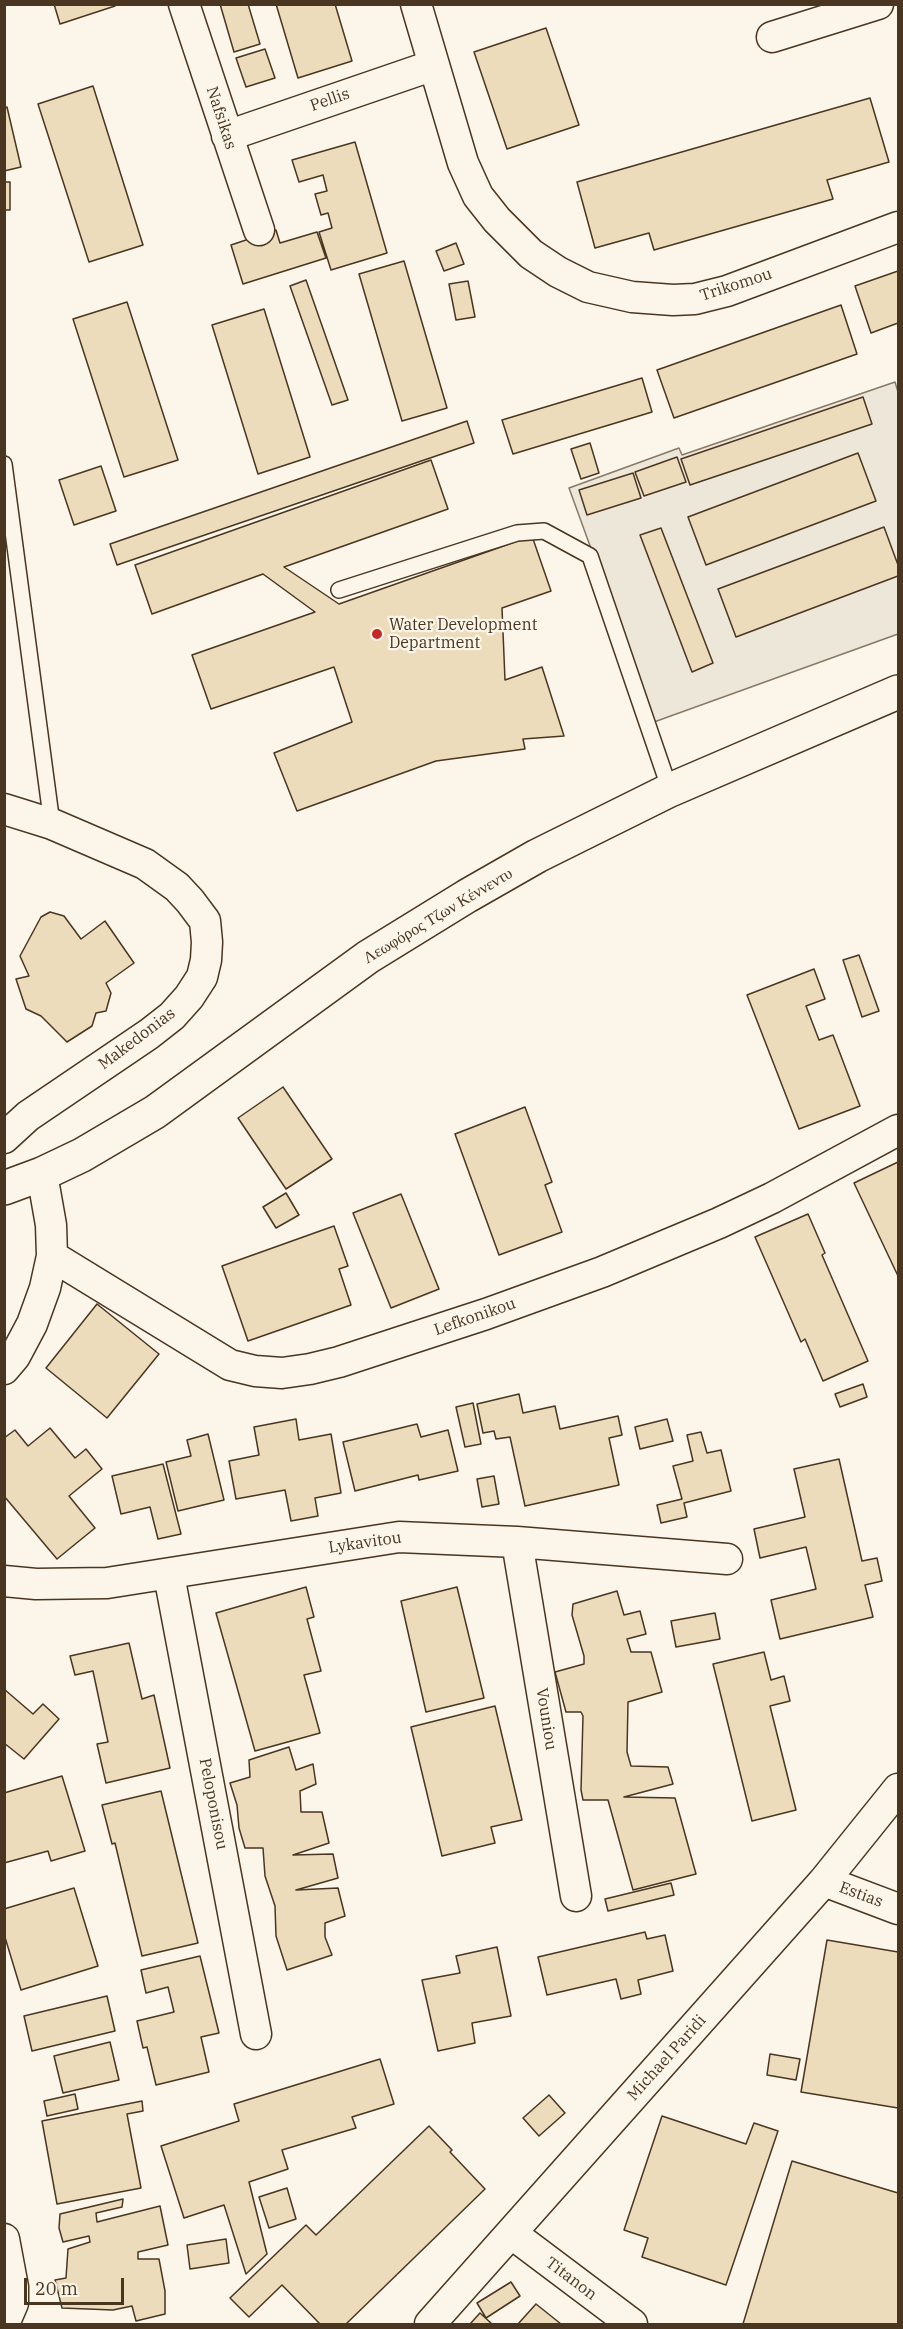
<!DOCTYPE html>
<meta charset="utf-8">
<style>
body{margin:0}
#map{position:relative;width:903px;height:2329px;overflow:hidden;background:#fbf6e9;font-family:"IBM Plex Serif",serif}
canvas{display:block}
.frame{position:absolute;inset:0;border:6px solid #4a3520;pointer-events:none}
.scale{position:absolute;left:24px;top:2278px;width:100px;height:27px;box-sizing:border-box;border:3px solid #4a3520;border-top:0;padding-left:8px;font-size:18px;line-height:21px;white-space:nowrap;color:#4a3520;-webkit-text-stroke:4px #fbf6e9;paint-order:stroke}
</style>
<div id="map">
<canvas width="903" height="2329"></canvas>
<div class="frame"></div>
<div class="scale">20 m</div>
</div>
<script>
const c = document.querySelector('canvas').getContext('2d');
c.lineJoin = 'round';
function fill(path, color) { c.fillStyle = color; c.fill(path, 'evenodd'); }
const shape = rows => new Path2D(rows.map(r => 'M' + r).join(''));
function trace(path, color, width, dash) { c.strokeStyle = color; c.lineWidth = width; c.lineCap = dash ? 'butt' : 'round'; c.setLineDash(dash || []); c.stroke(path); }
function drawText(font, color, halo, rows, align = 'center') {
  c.font = font + ' "IBM Plex Serif",serif'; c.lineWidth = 4.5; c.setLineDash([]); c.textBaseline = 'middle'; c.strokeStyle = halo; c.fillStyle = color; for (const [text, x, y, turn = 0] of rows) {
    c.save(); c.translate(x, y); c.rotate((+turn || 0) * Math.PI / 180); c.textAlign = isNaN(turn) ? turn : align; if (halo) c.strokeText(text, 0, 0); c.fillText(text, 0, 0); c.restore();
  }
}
const parking = shape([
 [895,382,898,392,898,634,654,722,569,488,679,448,682,455,895,382]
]);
const building = shape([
 [54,4,114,4,115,6,60,24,54,4],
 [220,4,248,4,260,44,234,52,220,4],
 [276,4,335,4,352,61,298,78,276,4],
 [546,28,579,125,507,149,474,52,546,28],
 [265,49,275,78,246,87,236,58,265,49],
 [93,86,143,245,89,262,38,104,93,86],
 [870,98,889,162,827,180,833,199,654,250,649,233,595,248,577,182,870,98],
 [7,107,21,167,4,171,4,108,7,107],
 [355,142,387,253,331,270,319,232,332,228,328,213,321,215,315,194,327,191,323,175,299,182,292,160,355,142],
 [4,182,10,182,10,210,4,210,4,182],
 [276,230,280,243,317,232,326,258,243,284,231,245,276,230],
 [456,243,464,264,444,271,436,251,456,243],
 [404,261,447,408,402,421,359,274,404,261],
 [898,271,898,323,871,333,855,286,898,271],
 [306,280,348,400,332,405,290,286,306,280],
 [468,281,475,317,456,320,449,284,468,281],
 [127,302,178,460,124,477,73,319,127,302],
 [841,305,857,354,674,418,657,370,841,305],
 [264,309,310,457,258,474,212,325,264,309],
 [642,378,652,412,513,454,502,420,642,378],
 [863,397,872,424,690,485,681,459,863,397],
 [467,421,474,443,117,565,110,544,467,421],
 [590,443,599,473,581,479,571,449,590,443],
 [858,453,876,501,706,565,688,517,858,453],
 [677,457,686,482,644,496,635,472,677,457],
 [431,460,448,509,284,567,339,604,532,536,551,591,502,608,505,680,542,667,564,736,523,739,525,749,436,761,297,811,274,753,352,722,334,667,211,709,192,655,315,612,263,574,152,614,135,565,431,460],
 [101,466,116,511,74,525,59,480,101,466],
 [633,473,641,498,587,515,579,490,633,473],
 [884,527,898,565,898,576,736,637,718,589,884,527],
 [661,528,713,663,692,672,640,535,661,528],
 [50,912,64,916,81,939,105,921,134,963,106,983,111,993,106,1011,96,1013,92,1026,67,1042,41,1016,26,1009,16,979,29,976,20,956,41,917,50,912],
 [859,955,879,1011,862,1017,843,960,859,955],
 [814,969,825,999,806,1006,819,1040,833,1035,860,1106,799,1129,747,995,814,969],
 [283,1087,332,1159,286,1189,238,1118,283,1087],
 [525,1107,552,1182,545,1185,562,1232,499,1255,455,1134,525,1107],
 [898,1162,898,1276,854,1183,898,1162],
 [286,1193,299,1215,276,1228,263,1207,286,1193],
 [401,1194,439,1289,391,1308,353,1213,401,1194],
 [808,1214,825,1253,822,1255,868,1361,823,1381,805,1339,801,1342,755,1237,808,1214],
 [334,1226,348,1266,339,1269,351,1305,248,1341,222,1266,334,1226],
 [97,1304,159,1354,107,1418,46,1368,97,1304],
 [863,1384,867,1397,840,1407,835,1394,863,1384],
 [519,1394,523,1413,555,1406,560,1429,618,1416,622,1435,609,1438,619,1485,525,1506,510,1437,496,1439,494,1431,483,1433,477,1404,519,1394],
 [473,1403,481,1444,465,1447,456,1407,473,1403],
 [296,1419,299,1440,331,1434,341,1493,315,1498,318,1516,291,1521,285,1490,236,1499,229,1461,259,1455,254,1427,296,1419],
 [667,1419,673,1441,640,1449,635,1427,667,1419],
 [417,1424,421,1437,448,1430,458,1471,419,1480,418,1475,355,1491,343,1442,417,1424],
 [50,1428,75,1458,86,1449,102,1469,69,1496,95,1528,57,1559,4,1496,4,1438,15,1430,28,1446,50,1428],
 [701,1432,707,1453,721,1450,731,1491,684,1503,687,1517,661,1523,657,1505,682,1499,673,1466,693,1461,687,1435,701,1432],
 [208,1434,224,1500,178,1511,166,1462,191,1456,187,1440,208,1434],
 [839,1459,862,1561,877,1558,882,1581,865,1585,873,1617,780,1639,771,1600,816,1589,806,1547,760,1558,754,1529,805,1517,794,1469,839,1459],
 [163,1464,181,1534,158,1539,150,1507,121,1514,112,1476,163,1464],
 [494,1476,499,1504,482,1507,477,1479,494,1476],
 [306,1587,314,1617,307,1619,321,1671,304,1675,320,1733,255,1751,216,1613,306,1587],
 [457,1587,484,1698,426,1712,401,1601,457,1587],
 [617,1591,624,1615,640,1611,646,1634,627,1639,631,1652,651,1652,662,1692,628,1702,627,1752,631,1766,668,1767,673,1784,624,1797,675,1798,696,1874,633,1890,608,1800,583,1800,581,1790,583,1716,581,1712,566,1712,555,1672,584,1664,584,1656,572,1615,573,1604,617,1591],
 [715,1613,720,1639,676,1647,671,1621,715,1613],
 [129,1643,142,1699,154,1695,170,1768,106,1783,97,1744,108,1742,93,1671,75,1675,70,1656,129,1643],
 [764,1652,771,1680,784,1676,790,1701,770,1706,796,1810,752,1821,713,1664,764,1652],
 [4,1689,33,1714,43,1704,59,1719,24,1759,4,1743,4,1689],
 [495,1706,522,1820,491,1827,495,1843,442,1856,411,1727,495,1706],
 [289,1747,296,1770,313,1764,316,1784,300,1791,301,1812,322,1812,329,1843,293,1855,333,1854,338,1878,296,1890,338,1888,345,1916,325,1923,325,1937,332,1955,287,1970,276,1936,275,1906,265,1876,263,1848,245,1848,239,1828,237,1805,230,1783,250,1777,249,1760,289,1747],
 [62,1776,85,1851,51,1861,48,1851,4,1863,4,1793,62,1776],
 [161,1791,198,1943,142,1956,115,1843,112,1844,102,1805,161,1791],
 [671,1883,674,1895,608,1911,605,1899,671,1883],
 [74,1888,98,1966,21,1990,4,1934,4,1909,74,1888],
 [645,1932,647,1939,665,1935,673,1971,638,1980,641,1994,621,1999,616,1979,547,1995,538,1957,645,1932],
 [827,1940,898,1952,898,2108,801,2092,827,1940],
 [497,1947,511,2016,472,2023,475,2043,438,2051,422,1980,460,1973,456,1956,497,1947],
 [200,1956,219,2033,201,2037,209,2072,156,2085,147,2047,143,2048,137,2021,174,2012,168,1987,146,1993,141,1970,200,1956],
 [107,1996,115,2031,32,2051,24,2016,107,1996],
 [110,2042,119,2080,63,2093,54,2056,110,2042],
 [770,2054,800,2059,796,2080,767,2075,770,2054],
 [380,2059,394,2104,352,2117,356,2128,282,2150,288,2169,249,2182,267,2254,246,2274,224,2205,184,2218,161,2146,239,2121,234,2104,380,2059],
 [75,2094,78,2109,47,2116,44,2101,75,2094],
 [549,2095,565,2113,539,2136,523,2118,549,2095],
 [142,2101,143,2111,127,2114,141,2188,57,2204,42,2121,142,2101],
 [662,2116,746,2144,754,2123,778,2131,726,2285,642,2257,648,2238,624,2230,662,2116],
 [429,2126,452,2150,450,2152,485,2189,346,2324,320,2324,282,2285,249,2317,230,2298,306,2225,316,2235,429,2126],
 [792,2161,898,2193,898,2324,743,2324,792,2161],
 [287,2188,296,2219,269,2228,259,2197,287,2188],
 [123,2199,122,2207,96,2213,97,2222,160,2206,168,2245,138,2252,138,2259,159,2259,165,2291,165,2314,136,2321,132,2306,113,2310,62,2308,55,2280,66,2278,68,2249,90,2242,89,2236,63,2242,59,2228,60,2214,123,2199],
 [226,2239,229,2263,190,2269,187,2245,226,2239],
 [511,2282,520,2296,486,2318,477,2303,511,2282],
 [536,2304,561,2324,518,2324,536,2304],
 [480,2313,492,2324,470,2324,480,2313]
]);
const service = shape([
 [4,464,52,824],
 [339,590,517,533,544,531,590,556,670,790]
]);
const minor = shape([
 [184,4,259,230],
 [416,4,463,163,478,196,497,220,531,254,558,272,588,287,632,297,673,300,695,299,727,291,898,227],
 [772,37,878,4],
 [227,136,434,65],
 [4,809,52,824,145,864,177,887,190,901,205,921,207,942,206,960,202,977,189,997,172,1016,149,1034,28,1116,4,1138],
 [52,1256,230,1365,255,1371,282,1373,310,1369,339,1362,486,1314,602,1272,719,1223,772,1198,898,1130],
 [4,1369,15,1356,32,1324,45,1288,52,1256,51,1225,42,1174],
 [517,1542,576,1896],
 [169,1575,256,2034],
 [4,1581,36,1584,107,1583,399,1537,517,1542,727,1559],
 [824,1881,898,1909],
 [511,2233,632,2324],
 [4,2239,13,2287,13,2303,4,2324],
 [430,2324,824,1881,898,1789]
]);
const primary = shape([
 [4,1188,42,1174,82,1155,155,1112,368,957,467,896,537,856,670,790,898,692]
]);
const markers = [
 [377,634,6,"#c62828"]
];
const streetNames = [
 ["Pellis",330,100,-19],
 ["Nafsikas",221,118,72],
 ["Trikomou",736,285,-18],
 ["Λεωφόρος Τζων Κέννεντυ",438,916,-31],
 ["Makedonias",137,1039,-37],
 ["Lefkonikou",475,1317,-19],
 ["Lykavitou",365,1543,-8],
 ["Vouniou",546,1719,81],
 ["Peloponisou",213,1804,79],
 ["Estias",861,1895,20],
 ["Michael Paridi",667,2058,-48],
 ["Titanon",571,2279,37]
];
const poiNames = [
 ["Water Development",389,625],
 ["Department",389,643]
];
fill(parking, '#ede7d9');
trace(parking, '#887966', 1.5);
fill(building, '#ecdcbc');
trace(building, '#4a3520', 1.5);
trace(service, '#4a3520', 18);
trace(minor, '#4a3520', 33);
trace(primary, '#4a3520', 36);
trace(service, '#fbf6e9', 15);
trace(minor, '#fbf6e9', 30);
trace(primary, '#fbf6e9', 33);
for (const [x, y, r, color] of markers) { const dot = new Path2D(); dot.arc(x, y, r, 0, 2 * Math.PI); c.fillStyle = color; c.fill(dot); trace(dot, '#fbf6e9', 2); }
drawText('16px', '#4a3520', '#fbf6e9', streetNames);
drawText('16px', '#4a3520', '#fbf6e9', poiNames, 'left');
</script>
